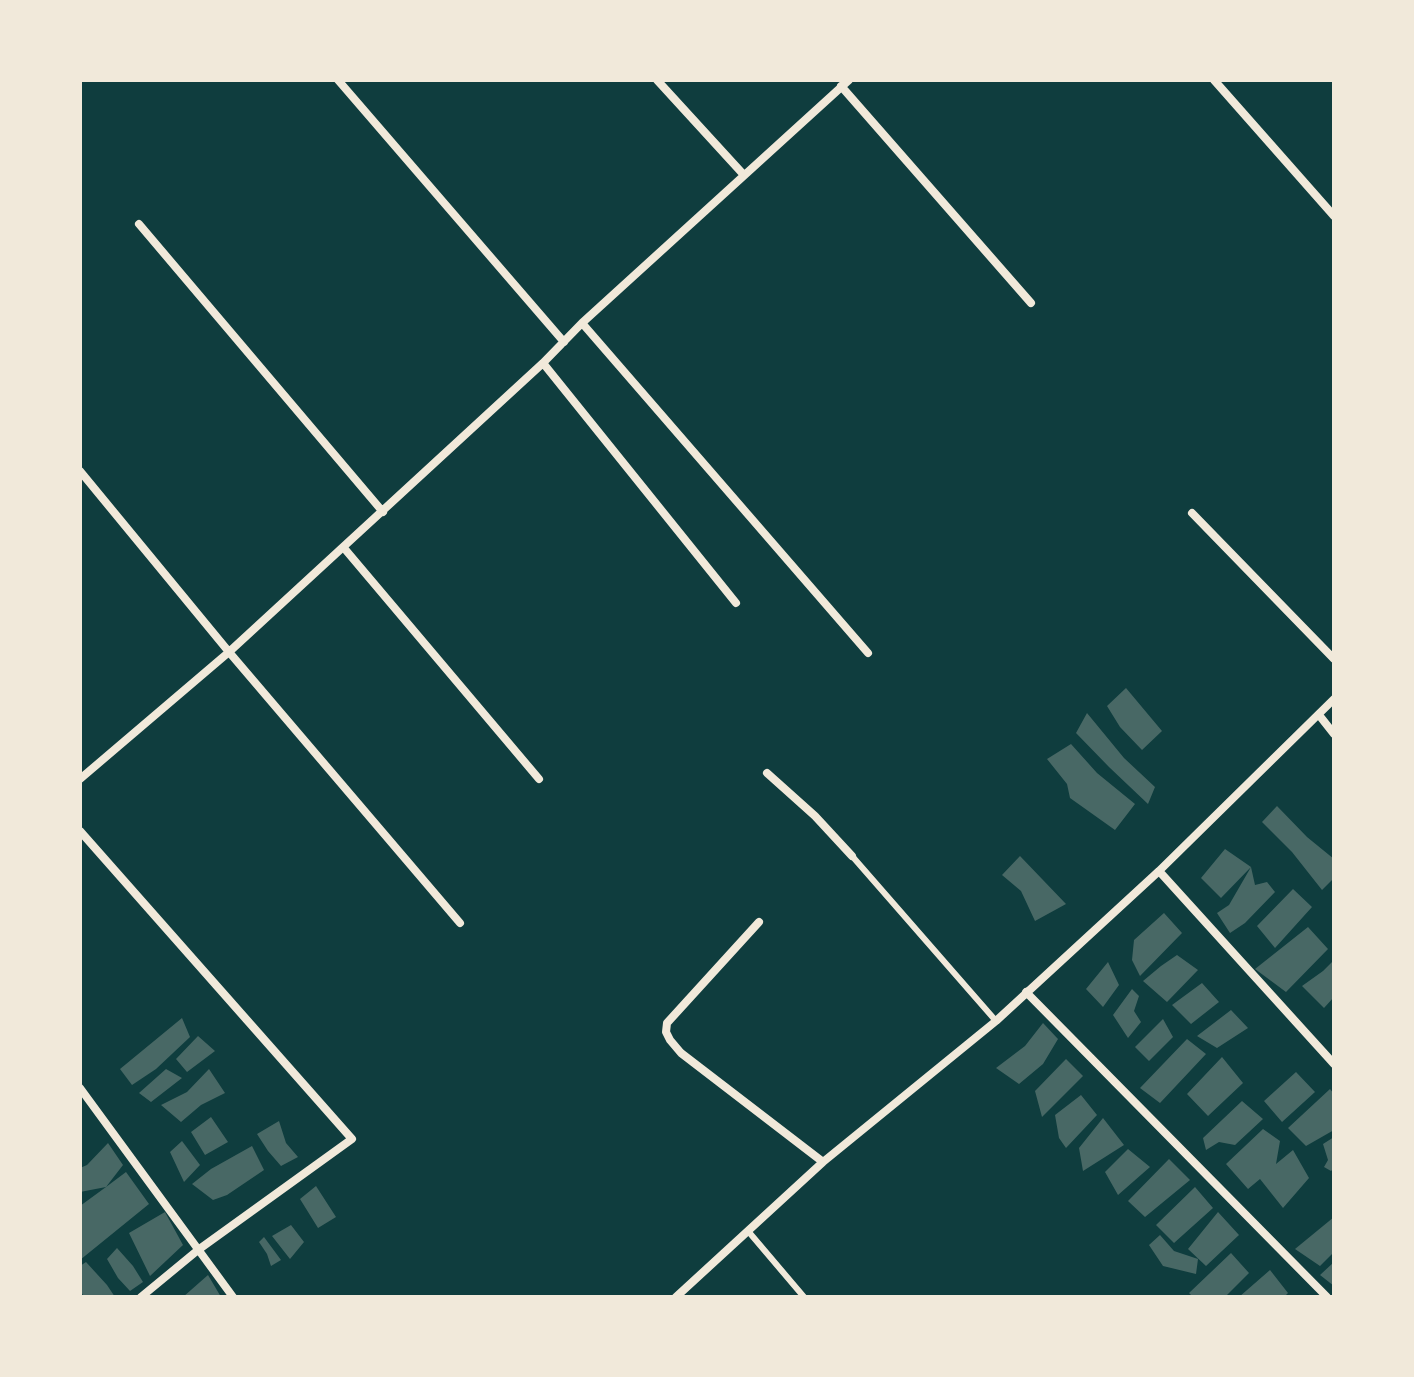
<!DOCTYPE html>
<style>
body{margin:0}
#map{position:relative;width:1414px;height:1377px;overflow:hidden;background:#0f3d3e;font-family:"PT Sans Narrow",sans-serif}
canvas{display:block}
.frame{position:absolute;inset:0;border:82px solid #f1e9da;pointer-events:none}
</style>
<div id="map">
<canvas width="1414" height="1377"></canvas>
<div class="frame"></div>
</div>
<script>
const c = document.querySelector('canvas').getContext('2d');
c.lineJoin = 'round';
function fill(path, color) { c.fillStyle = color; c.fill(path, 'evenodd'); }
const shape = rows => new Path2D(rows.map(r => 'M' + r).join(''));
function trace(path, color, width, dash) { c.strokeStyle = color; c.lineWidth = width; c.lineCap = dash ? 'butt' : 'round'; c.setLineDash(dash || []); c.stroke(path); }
const building = shape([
 [1126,688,1162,731,1142,750,1120,727,1107,706],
 [1087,713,1124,758,1155,787,1148,804,1109,767,1076,733],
 [1071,744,1097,773,1135,804,1115,830,1070,798,1067,784,1047,759],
 [1277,806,1307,837,1334,859,1334,878,1322,890,1292,852,1262,822],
 [1225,849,1251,867,1221,898,1201,878],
 [1020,856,1066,904,1035,921,1021,891,1002,875],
 [1251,867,1255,885,1267,882,1275,892,1245,923,1230,933,1217,913,1229,905],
 [1293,889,1312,907,1275,948,1257,926],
 [1164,913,1182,933,1140,976,1132,960,1134,940],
 [1308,927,1328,949,1286,992,1255,969],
 [1177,955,1198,970,1167,1002,1143,981,1161,966],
 [1334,960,1334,997,1324,1008,1302,986,1323,971],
 [1108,962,1119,985,1103,1007,1086,989],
 [1202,983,1219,1002,1191,1024,1172,1005],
 [1132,989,1139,996,1134,1011,1141,1022,1128,1038,1113,1015],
 [1231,1010,1248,1028,1217,1048,1197,1036],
 [182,1018,190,1037,156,1069,132,1085,120,1069],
 [1163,1019,1173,1037,1149,1061,1135,1047],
 [1043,1023,1058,1039,1043,1064,1019,1084,996,1068,1025,1046],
 [198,1036,215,1051,187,1072,176,1059],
 [1187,1039,1206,1054,1160,1103,1140,1088],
 [1222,1057,1243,1083,1208,1116,1187,1094],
 [1066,1059,1083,1076,1042,1117,1035,1091],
 [166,1069,182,1078,151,1102,139,1093],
 [209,1069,225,1093,201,1105,181,1122,161,1105,187,1092],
 [1296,1072,1315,1092,1282,1122,1264,1101],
 [1330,1089,1334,1094,1334,1130,1306,1146,1288,1128],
 [1081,1095,1097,1115,1066,1148,1059,1138,1055,1115],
 [1242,1101,1263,1119,1235,1145,1219,1142,1206,1150,1203,1138],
 [211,1117,228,1142,205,1155,191,1132],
 [1103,1118,1124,1145,1083,1171,1079,1148],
 [279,1121,286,1143,298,1157,281,1166,268,1151,257,1134],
 [1263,1129,1280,1141,1276,1164,1293,1150,1309,1178,1283,1208,1260,1179,1248,1189,1226,1164],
 [1334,1137,1334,1168,1331,1171,1324,1167,1328,1160,1323,1144],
 [182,1141,200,1165,184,1182,170,1152],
 [108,1143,123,1165,106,1187,126,1172,149,1204,80,1260,80,1206,106,1187,80,1192,80,1168,87,1165],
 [252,1146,264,1170,227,1195,213,1200,192,1184,211,1169],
 [1128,1149,1150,1167,1118,1195,1105,1172],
 [1169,1159,1190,1180,1145,1217,1128,1201],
 [316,1186,336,1217,318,1228,300,1199],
 [1195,1187,1213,1208,1174,1243,1156,1225],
 [165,1212,183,1245,150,1276,129,1233],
 [1218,1212,1239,1235,1206,1266,1188,1249],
 [1334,1217,1334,1252,1320,1266,1295,1249],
 [291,1225,304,1242,290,1259,272,1236],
 [1160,1235,1174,1251,1198,1259,1196,1274,1163,1266,1149,1245],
 [264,1237,281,1260,271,1266,267,1254,259,1242],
 [117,1248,133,1266,143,1282,130,1291,118,1278,107,1259],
 [1231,1253,1249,1273,1225,1297,1193,1297,1189,1293],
 [86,1262,107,1285,115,1297,84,1297,80,1290,80,1266],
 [1334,1262,1334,1286,1320,1275],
 [1270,1270,1288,1293,1284,1297,1239,1297],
 [208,1275,221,1297,183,1297]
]);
const service = shape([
 [852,856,996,1021],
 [748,1231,804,1297]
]);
const minor = shape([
 [338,80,564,342],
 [657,80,743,174],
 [1214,80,1334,216],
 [841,86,1031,303],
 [139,224,383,512],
 [582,323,868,653],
 [543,363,736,603],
 [80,471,229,652,460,923],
 [1192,513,1334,659],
 [344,548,539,779],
 [1319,715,1334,734],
 [767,773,815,816,852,856],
 [80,779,229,652,543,363,582,323,849,80],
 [80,831,352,1139,198,1250,141,1297],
 [1159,871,1334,1064],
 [759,922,667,1023,666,1032,670,1040,681,1053,823,1162],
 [1026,992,1327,1297],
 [80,1088,233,1297],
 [676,1297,823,1162,996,1021,1159,871,1334,699]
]);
fill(building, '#486865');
trace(service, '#f1e9da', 6);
trace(minor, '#f1e9da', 8);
</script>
